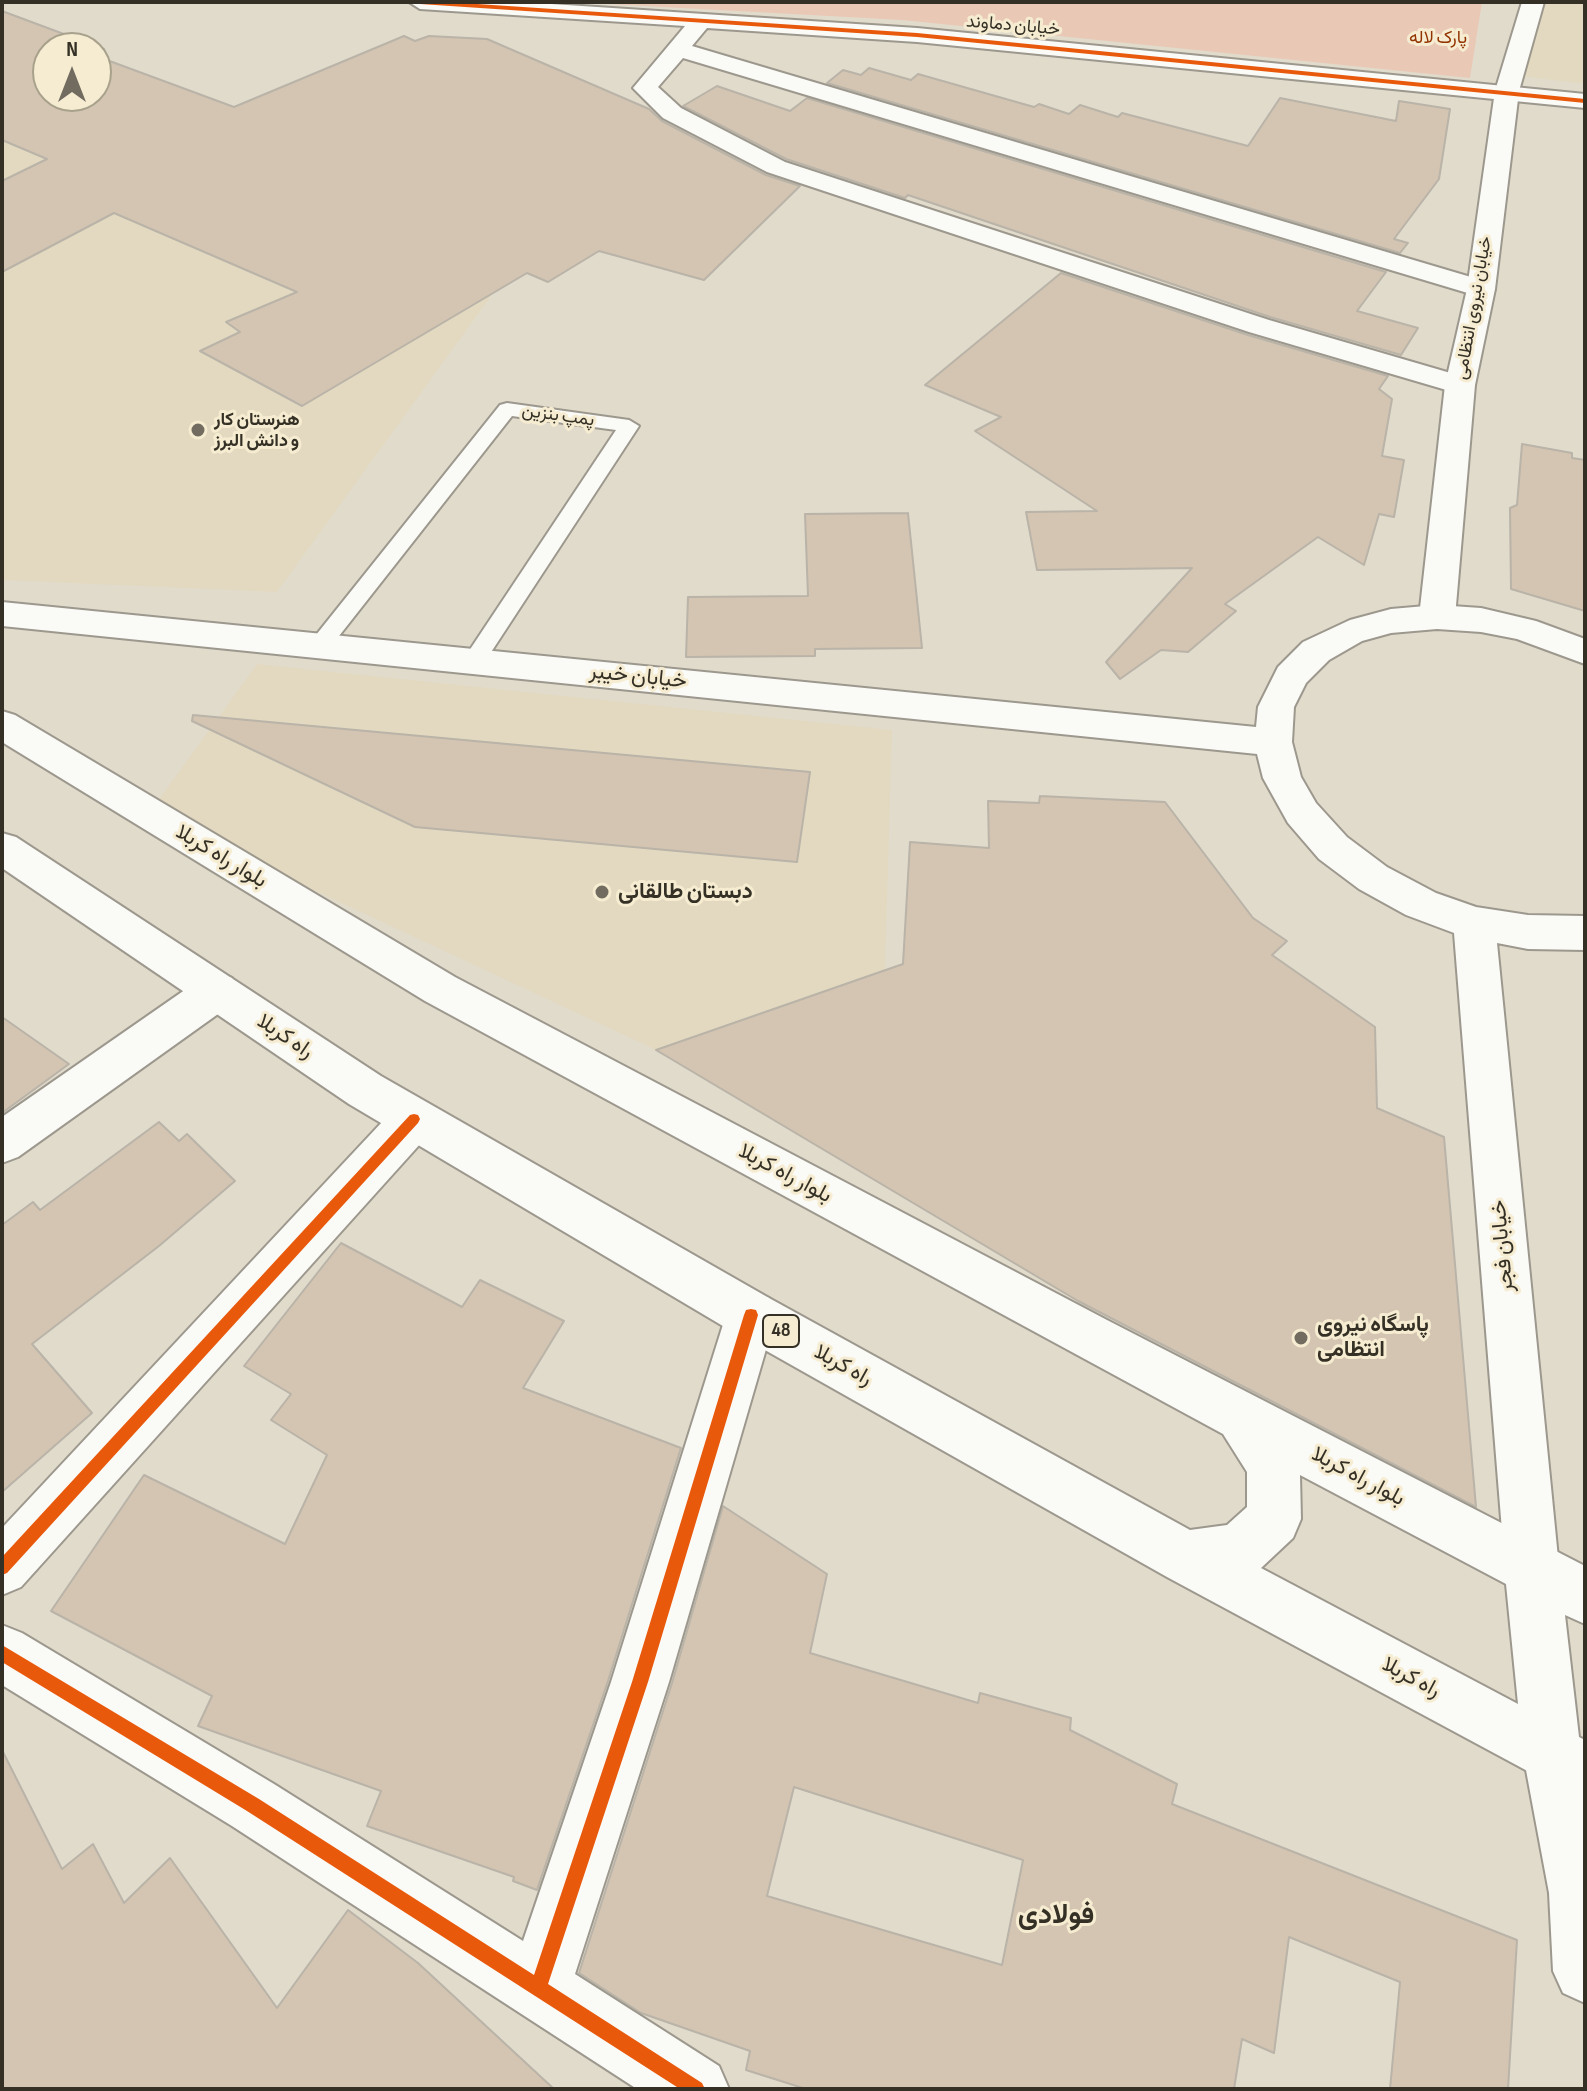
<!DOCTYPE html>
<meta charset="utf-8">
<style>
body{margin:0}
#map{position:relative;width:1587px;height:2091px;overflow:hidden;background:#e1dbcc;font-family:"Sofia Sans Condensed",sans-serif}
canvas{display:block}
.frame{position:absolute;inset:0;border:4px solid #343025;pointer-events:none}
.north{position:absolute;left:32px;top:32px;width:80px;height:80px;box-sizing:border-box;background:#f6ecd1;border:2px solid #a8a18c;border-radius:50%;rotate:0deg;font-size:22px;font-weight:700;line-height:32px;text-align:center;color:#343025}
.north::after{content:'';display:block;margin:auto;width:28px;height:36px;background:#716c5f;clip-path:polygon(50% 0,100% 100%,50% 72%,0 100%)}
</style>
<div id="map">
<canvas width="1587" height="2091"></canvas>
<div class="frame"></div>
<div class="north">N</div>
</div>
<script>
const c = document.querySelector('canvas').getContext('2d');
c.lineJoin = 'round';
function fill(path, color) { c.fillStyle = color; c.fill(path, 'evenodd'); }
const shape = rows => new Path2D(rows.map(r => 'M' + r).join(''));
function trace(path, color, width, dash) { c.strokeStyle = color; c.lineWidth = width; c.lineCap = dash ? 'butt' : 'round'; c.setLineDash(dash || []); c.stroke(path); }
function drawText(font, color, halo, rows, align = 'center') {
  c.font = font + ' "Sofia Sans Condensed",Vazirmatn,sans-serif'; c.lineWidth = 6; c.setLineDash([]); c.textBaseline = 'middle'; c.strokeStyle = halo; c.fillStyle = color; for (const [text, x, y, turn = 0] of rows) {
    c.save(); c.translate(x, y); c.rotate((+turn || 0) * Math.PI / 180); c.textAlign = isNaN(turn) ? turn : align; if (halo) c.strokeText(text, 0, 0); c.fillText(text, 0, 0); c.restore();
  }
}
const built = shape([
 [1533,2,1585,2,1585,84,1511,75],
 [2,122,502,281,277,592,2,580],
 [257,664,892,730,885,970,656,1050,149,813]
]);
const green = shape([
 [572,2,1482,2,1470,78,902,20]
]);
const building = shape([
 [2,11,104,49,96,52,96,48,48,48,48,96,96,96,96,56,234,107,404,36,415,41,429,36,487,39,649,109,662,121,766,175,800,186,704,280,599,251,548,282,527,273,302,406,200,351,240,332,226,322,297,292,114,213,2,272,2,181,47,159,2,140,2,11],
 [869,68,911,80,918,74,1034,107,1039,104,1069,114,1080,105,1118,117,1122,113,1248,146,1280,98,1396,121,1399,101,1450,109,1439,179,1394,239,1408,243,1400,253,827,83,843,70,861,75,869,68],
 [717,86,790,111,807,98,1386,272,1357,311,1418,328,1401,355,1270,317,908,195,905,198,786,159,683,106,717,86],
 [1061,273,1248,335,1388,376,1379,389,1392,399,1382,456,1404,460,1394,517,1379,514,1364,565,1318,537,1225,604,1236,611,1188,652,1161,650,1120,679,1106,662,1192,568,1037,570,1026,512,1097,511,975,431,1001,417,925,385,1061,273],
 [1522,444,1572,453,1572,458,1585,460,1585,611,1511,589,1510,508,1517,505,1522,444],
 [908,513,922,648,815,649,815,656,686,657,688,597,808,596,805,514,908,513],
 [193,715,810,772,797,862,415,827,192,721,193,715],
 [1040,796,1165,802,1253,918,1287,941,1272,955,1375,1027,1377,1108,1444,1137,1476,1507,1078,1301,656,1050,903,964,910,842,989,848,988,801,1039,803,1040,796],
 [2,1017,69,1064,2,1113,2,1017],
 [159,1122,179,1141,187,1134,235,1181,159,1246,32,1344,92,1413,2,1492,2,1225,33,1202,40,1210,159,1122],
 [341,1243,462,1307,480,1280,564,1321,523,1388,681,1448,608,1681,537,1890,513,1881,514,1877,367,1826,381,1791,198,1726,212,1696,51,1611,144,1475,285,1544,327,1455,271,1420,291,1394,244,1366,341,1243],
 [723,1506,827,1574,810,1653,978,1703,980,1693,1071,1718,1070,1730,1177,1784,1172,1804,1517,1940,1508,2089,1390,2089,1400,1982,1289,1937,1274,2053,1242,2039,1234,2089,806,2089,746,2070,750,2051,641,2013,579,1973,672,1683,723,1506],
 [794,1787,1023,1860,1002,1965,767,1896,794,1787],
 [2,1750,62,1869,93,1844,124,1903,170,1858,277,2008,348,1910,418,1963,554,2089,2,2089,2,1750]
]);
const service = shape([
 [507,403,629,420,639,426,482,666,466,666,463,660,616,430,512,416,328,650,312,650,309,645,312,640,500,405,507,403]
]);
const minor = shape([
 [409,2,521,2,917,28,1585,94,1585,108,917,42,707,28,692,46,1491,283,1495,289,1491,295,1481,297,683,58,658,87,681,108,785,162,1269,320,1471,379,1475,385,1471,391,1460,394,1249,332,767,172,663,118,633,88,685,26,420,9,409,2],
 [217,973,232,978,238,991,232,1004,18,1157,2,1163,2,1117,202,978,217,973],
 [414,1099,430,1105,437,1119,430,1133,21,1587,2,1595,2,1528,398,1105,414,1099],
 [751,1291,769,1298,776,1315,669,1682,575,1974,719,2066,729,2089,637,2089,232,1826,2,1685,2,1625,22,1633,274,1784,523,1941,611,1682,726,1315,733,1298,751,1291],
 [1552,1725,1573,1733,1585,1771,1585,2003,1563,1993,1553,1971,1549,1893,1523,1754,1531,1733,1552,1725]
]);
const tertiary = shape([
 [1522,2,1544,2,1519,91,1495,289,1475,385,1455,617,1449,625,1437,629,1425,625,1419,617,1445,385,1467,289,1495,91,1522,2]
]);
const secondary = shape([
 [2,602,1256,727,1258,707,1278,667,1303,642,1350,620,1391,609,1437,605,1481,608,1536,621,1585,639,1585,664,1517,639,1481,632,1437,629,1391,633,1362,641,1329,660,1306,683,1294,707,1292,742,1301,777,1316,803,1347,837,1387,867,1436,893,1476,907,1528,915,1585,916,1585,950,1528,949,1497,943,1559,1568,1551,1587,1532,1595,1513,1587,1505,1568,1454,933,1406,915,1359,889,1319,859,1288,823,1263,778,1257,754,2,626,2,602]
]);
const primary = shape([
 [2,711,15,715,455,977,1107,1320,1585,1566,1585,1624,1565,1615,1579,1737,1585,1740,1585,1802,1167,1577,733,1332,349,1104,2,868,2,833,16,837,381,1076,769,1298,1190,1530,1227,1525,1247,1507,1247,1472,1223,1434,425,1001,2,742,2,711],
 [1300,1475,1506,1584,1518,1704,1261,1568,1293,1538,1301,1519,1300,1475]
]);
const cycleway = shape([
 [417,2,447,2,917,33,1585,99,1585,103,917,37,420,4,417,2],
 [414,1114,418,1115,420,1119,418,1123,7,1573,2,1575,2,1557,410,1115,414,1114],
 [751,1309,756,1310,758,1315,648,1682,548,1984,702,2083,705,2089,680,2089,247,1811,2,1662,2,1645,259,1799,534,1975,632,1682,744,1315,746,1310,751,1309]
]);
const markers = [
 [198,430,8,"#716c5f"],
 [602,892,8,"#716c5f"],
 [1301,1338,8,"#716c5f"]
];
const farStreetnames = [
 ["خیابان دماوند",1013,26,5],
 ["خیابان نیروی انتظامی",1474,308,-80],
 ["پمپ بنزین",558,416,8]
];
const farParknames = [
 ["پارک لاله",1438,38]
];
const farPoinames = [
 ["هنرستان کار",214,420],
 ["و دانش البرز",214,441]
];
const shields = [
 [781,1331,36]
];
const shieldNames = [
 ["48",781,1331]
];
const streetNames = [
 ["خیابان خیبر",638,677,6],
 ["بلوار راه کربلا",221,857,31],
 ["راه کربلا",285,1037,34],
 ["بلوار راه کربلا",785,1174,28],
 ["خیابان فجر",1503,1246,-95],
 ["راه کربلا",843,1366,29],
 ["بلوار راه کربلا",1358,1477,28],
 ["راه کربلا",1411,1678,28]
];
const poiNames = [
 ["دبستان طالقانی",618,892],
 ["پاسگاه نیروی",1317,1325],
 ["انتظامی",1317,1350]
];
const nearNeighbourhoodnames = [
 ["فولادی",1056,1916]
];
fill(built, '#e3d9c0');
fill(green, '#eac8b6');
fill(building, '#d4c5b2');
trace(building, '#b9b3a8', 2);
trace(service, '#9d988d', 4);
trace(minor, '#9d988d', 4);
trace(tertiary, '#9d988d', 4);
trace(secondary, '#9d988d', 4);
trace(primary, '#9d988d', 4);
fill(service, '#fafaf7');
fill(minor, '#fafaf7');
fill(tertiary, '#fafaf7');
fill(secondary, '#fafaf7');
fill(primary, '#fafaf7');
fill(cycleway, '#e8590c');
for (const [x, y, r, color] of markers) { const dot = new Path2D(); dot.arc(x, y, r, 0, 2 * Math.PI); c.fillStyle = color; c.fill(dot); trace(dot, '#f6ecd1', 3); }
drawText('18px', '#343025', '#f6ecd1', farStreetnames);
drawText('18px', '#933300', '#f6ecd1', farParknames);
drawText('bold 18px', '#343025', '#f6ecd1', farPoinames, 'left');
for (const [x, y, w] of shields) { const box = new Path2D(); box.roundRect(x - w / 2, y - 16, w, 32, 6); c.fillStyle = '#f6ecd1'; c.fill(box); trace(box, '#343025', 2); }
drawText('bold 20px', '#343025', null, shieldNames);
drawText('22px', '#343025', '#f6ecd1', streetNames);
drawText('bold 22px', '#343025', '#f6ecd1', poiNames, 'left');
drawText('bold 28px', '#343025', '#f6ecd1', nearNeighbourhoodnames);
</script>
